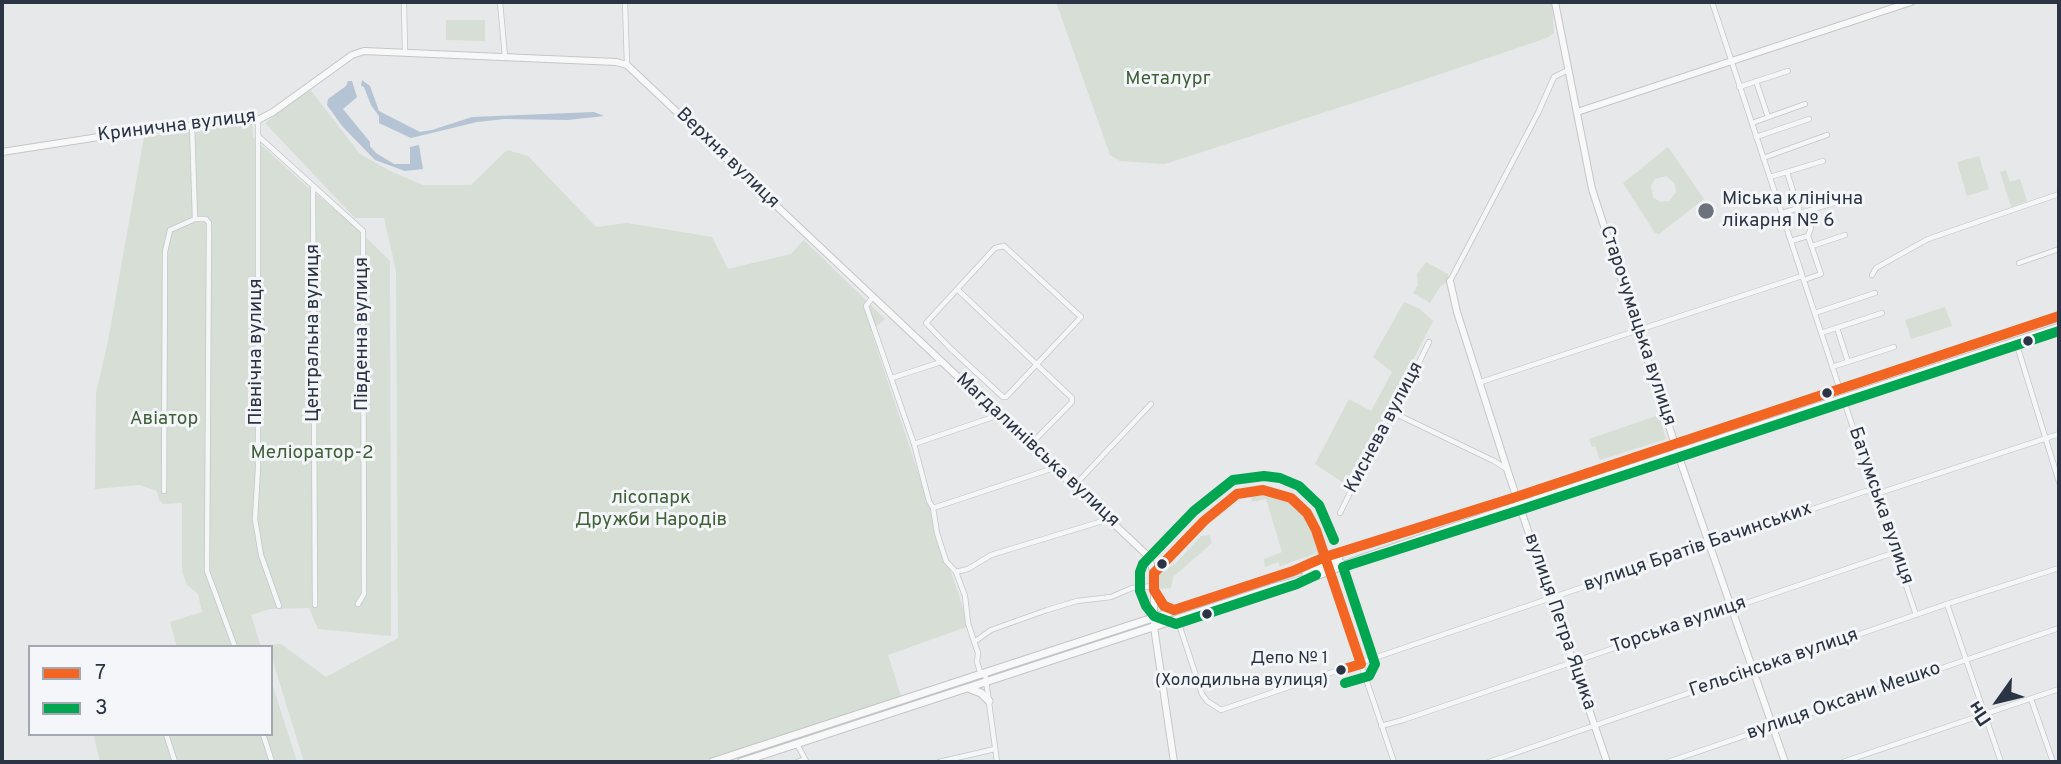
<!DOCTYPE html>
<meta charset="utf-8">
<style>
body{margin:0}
#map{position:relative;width:2061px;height:764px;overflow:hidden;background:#e6e8ea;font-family:Overpass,sans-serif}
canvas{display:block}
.frame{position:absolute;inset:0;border:4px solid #2b3445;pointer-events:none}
.legend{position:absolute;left:28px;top:645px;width:245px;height:91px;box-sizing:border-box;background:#f4f6f9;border:2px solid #a4a8b1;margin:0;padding:9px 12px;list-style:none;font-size:21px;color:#2b3445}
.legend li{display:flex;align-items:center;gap:14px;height:35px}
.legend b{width:35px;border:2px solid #a4a8b1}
.north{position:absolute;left:1963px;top:666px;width:70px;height:70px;-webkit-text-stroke:5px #f4f6f9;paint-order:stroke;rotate:236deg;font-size:19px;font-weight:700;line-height:28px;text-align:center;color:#2b3445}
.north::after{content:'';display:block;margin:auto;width:24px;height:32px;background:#2b3445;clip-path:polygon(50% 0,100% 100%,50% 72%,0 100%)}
</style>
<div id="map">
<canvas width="2061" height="764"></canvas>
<div class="frame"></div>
<ul class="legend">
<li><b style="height:9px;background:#f26522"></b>7</li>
<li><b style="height:9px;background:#00a651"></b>3</li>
</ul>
<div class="north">Пн</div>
</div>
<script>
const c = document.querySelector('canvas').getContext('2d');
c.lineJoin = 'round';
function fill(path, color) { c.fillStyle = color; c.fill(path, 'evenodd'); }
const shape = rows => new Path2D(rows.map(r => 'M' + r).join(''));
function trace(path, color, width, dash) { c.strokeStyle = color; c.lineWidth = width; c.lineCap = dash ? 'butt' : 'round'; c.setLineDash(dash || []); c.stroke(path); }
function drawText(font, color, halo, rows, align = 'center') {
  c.font = font + ' Overpass,sans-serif'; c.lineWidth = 6; c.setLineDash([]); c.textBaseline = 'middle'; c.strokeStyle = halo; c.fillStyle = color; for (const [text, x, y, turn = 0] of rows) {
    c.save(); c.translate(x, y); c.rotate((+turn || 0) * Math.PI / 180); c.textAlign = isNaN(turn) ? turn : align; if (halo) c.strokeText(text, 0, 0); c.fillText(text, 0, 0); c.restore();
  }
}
const green = shape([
 [1056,2,1552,2,1554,33,1547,38,1390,91,1165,164,1120,161,1110,155],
 [446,20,485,20,485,41,446,40],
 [309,88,360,154,392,172,423,185,471,185,507,150,528,156,596,227,627,223,712,237,728,269,791,254,804,240,885,319,871,331,969,626,888,655,901,696,699,762,304,762,271,655,271,647,268,645,281,644,326,677,398,638,396,271,384,218,355,218,265,123],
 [252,120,253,137,295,176,359,230,390,261,391,636,318,629,309,608,270,609,251,615,261,647,177,647,170,622,202,612,198,594,187,585,182,571,182,503,163,504,159,500,157,491,140,485,95,489,96,393,108,341,144,137],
 [1668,147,1704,199,1659,234,1655,233,1623,183],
 [1666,176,1675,184,1676,192,1669,201,1660,202,1653,197,1651,186,1655,179],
 [1979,156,1989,189,1967,196,1957,162],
 [2006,170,2010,182,2020,179,2027,201,2011,207,2000,172],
 [1426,262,1448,274,1447,282,1440,287,1430,303,1413,293,1418,285,1417,274],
 [1404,302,1420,309,1433,321,1348,486,1315,464,1349,399,1371,411,1392,372,1373,357],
 [1945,307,1952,326,1911,339,1905,320],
 [1659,415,1666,439,1600,460,1595,446,1592,447,1589,439],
 [1263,493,1289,502,1301,512,1313,531,1320,552,1280,566,1278,562,1265,567,1264,559,1282,552,1266,499,1252,502,1251,494],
 [1209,535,1212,543,1173,577,1171,588,1159,589,1158,579,1161,572,1176,563,1201,536],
 [271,680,297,762,100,762,94,737,97,734,271,734]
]);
const water = shape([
 [362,80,370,86,379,111,420,132,432,130,472,117,594,112,604,116,568,120,505,119,477,122,411,138,379,123,379,116,371,105,364,87,361,86],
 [348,81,352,81,357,97,343,109,370,142,370,146,376,153,394,164,410,164,410,147,419,145,423,169,405,171,375,160,342,126,327,105,328,99,346,86]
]);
const street = shape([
 [404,2,405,53],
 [500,2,505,57],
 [625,2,627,65],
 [1712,2,1840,390],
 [1756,81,1768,117],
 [1739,87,1788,71],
 [258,120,258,468,255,519,261,555,279,606],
 [1752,123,1805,104],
 [258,136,363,231,364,594,358,604],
 [1756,137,1809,119],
 [1763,158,1827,135],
 [1787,172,1800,214,1808,217,1811,228,1808,236,1821,274,1804,280],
 [1770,177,1823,161],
 [313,189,315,605],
 [1782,213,1799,208],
 [1801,213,1843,200],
 [195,219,206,219,209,223,207,571,235,647],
 [1791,241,1808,236],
 [1004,246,1081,317,1006,397,1003,397,950,348,926,323,995,248,1004,246],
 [1812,246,1845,235],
 [2019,263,2059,249],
 [1872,275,1876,268,1928,239,2059,194],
 [1450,281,1538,113,1554,77,1568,70],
 [958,290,1072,398,1072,402,1030,445],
 [873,297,866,306,914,444,929,501,933,508,937,533,946,561,956,572,965,596,968,623,978,653,977,662,981,675],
 [1815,313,1875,293],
 [1837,328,1848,362],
 [1821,333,1882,313],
 [2016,342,2059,482],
 [1832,367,1894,347],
 [892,378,941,362],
 [1481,382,1802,276],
 [1843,398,1916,615],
 [1394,413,1494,461,1505,468],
 [914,444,999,415],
 [1074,486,1151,404],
 [164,491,165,252,170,230,195,219,192,125],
 [933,508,1054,468],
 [1340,513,1387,418,1394,413,1429,342],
 [956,572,968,569,991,555,1109,519],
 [1154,573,1204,521,1237,494,1263,490,1276,492,1291,498,1307,513,1316,530],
 [1339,599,1394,762],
 [1947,604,2001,762],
 [1177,618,1202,694,1207,701,1221,710,1866,491,1879,493,2059,434],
 [974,642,991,630,1047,610,1077,601,1111,597,1132,588,1154,586],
 [985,673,997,762],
 [2031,699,2053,762],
 [1381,726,1403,720,1896,552],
 [166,734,175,762],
 [263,734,272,762],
 [797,744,805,759],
 [797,762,805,759,807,762],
 [939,762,995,749],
 [1489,762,1947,604,2059,568],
 [1668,762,2059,628],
 [1843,762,2059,689]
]);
const secondary = shape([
 [1555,2,1592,189,1680,460,1785,762],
 [1577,112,1911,2],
 [2,152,144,130,258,120,273,112,352,55,364,51,616,62,627,65,1148,556,1154,573,1154,627,1174,762],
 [1450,281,1457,312,1509,475,1607,762]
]);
const primary = shape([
 [1293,571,1311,562,1516,497,2059,316],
 [1306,575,1341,563],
 [1154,590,1161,603,1173,610],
 [968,688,981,693,989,701],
 [712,762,1339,557],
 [741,762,1272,588,1316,576,1363,558,1519,505,2059,327]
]);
const streetBridge = shape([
 [1316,530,1339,599]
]);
const bus1 = shape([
 [1263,490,1291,498,1307,513,1316,530,1325,557,1293,571,1174,610,1164,606,1154,590,1154,573,1204,521,1237,494,1263,490],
 [1325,557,1361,664,1341,670],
 [1325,557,1516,497,2059,316]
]);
const bus2 = shape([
 [1316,575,1297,584,1176,624,1154,616,1146,606,1140,591,1140,572,1143,564,1194,511,1233,480,1264,476,1280,478,1299,486,1319,505,1334,540],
 [1345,683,1369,676,1375,664,1343,567,1520,510,2059,331]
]);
const markers = [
 [1706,211,9,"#6c737f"],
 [2028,341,6,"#2b3445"],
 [1827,393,6,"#2b3445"],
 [1162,564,6,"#2b3445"],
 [1207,614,6,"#2b3445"],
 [1341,670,6,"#2b3445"]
];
const busNames = [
 ["Депо № 1",1328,660],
 ["(Холодильна вулиця)",1328,682]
];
const parkNames = [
 ["Металург",1168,80],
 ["Авіатор",164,420],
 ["Меліоратор-2",312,454],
 ["лісопарк",651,499],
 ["Дружби Народів",651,521]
];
const streetNames = [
 ["Кринична вулиця",177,127,-7],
 ["Верхня вулиця",727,159,44],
 ["Старочумацька вулиця",1637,326,72],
 ["Центральна вулиця",314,333,-90],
 ["Південна вулиця",363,334,-90],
 ["Північна вулиця",257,352,-90],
 ["Киснева вулиця",1385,428,-62],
 ["Магдалинівська вулиця",1037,451,43],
 ["Батумська вулиця",1880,506,71],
 ["вулиця Братів Бачинських",1698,548,-19],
 ["вулиця Петра Яцика",1559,622,71],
 ["Торська вулиця",1679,626,-19],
 ["Гельсінська вулиця",1774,664,-19],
 ["вулиця Оксани Мешко",1844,702,-19]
];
const poiNames = [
 ["Міська клінічна",1722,200],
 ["лікарня № 6",1722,222]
];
fill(green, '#d6ded6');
fill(water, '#b4c4d5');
trace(street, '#c4c6c8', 6);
trace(secondary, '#c4c6c8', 8);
trace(primary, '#c2c5c8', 9);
trace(street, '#f5f6f7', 4.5);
trace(secondary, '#f8f8f8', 6);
trace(primary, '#f8f8f8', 7);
trace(streetBridge, '#c4c6c8', 6, []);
trace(streetBridge, '#f5f6f7', 4.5);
trace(bus1, '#f26522', 10);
trace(bus2, '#00a651', 10);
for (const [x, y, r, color] of markers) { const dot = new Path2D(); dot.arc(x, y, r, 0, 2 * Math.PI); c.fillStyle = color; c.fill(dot); trace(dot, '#f4f6f9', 2.5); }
drawText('17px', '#2b3445', '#f4f6f9', busNames, 'right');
drawText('19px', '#3f6138', '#f4f6f9', parkNames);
drawText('19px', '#2b3445', '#f4f6f9', streetNames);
drawText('19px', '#2b3445', '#f4f6f9', poiNames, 'left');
</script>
